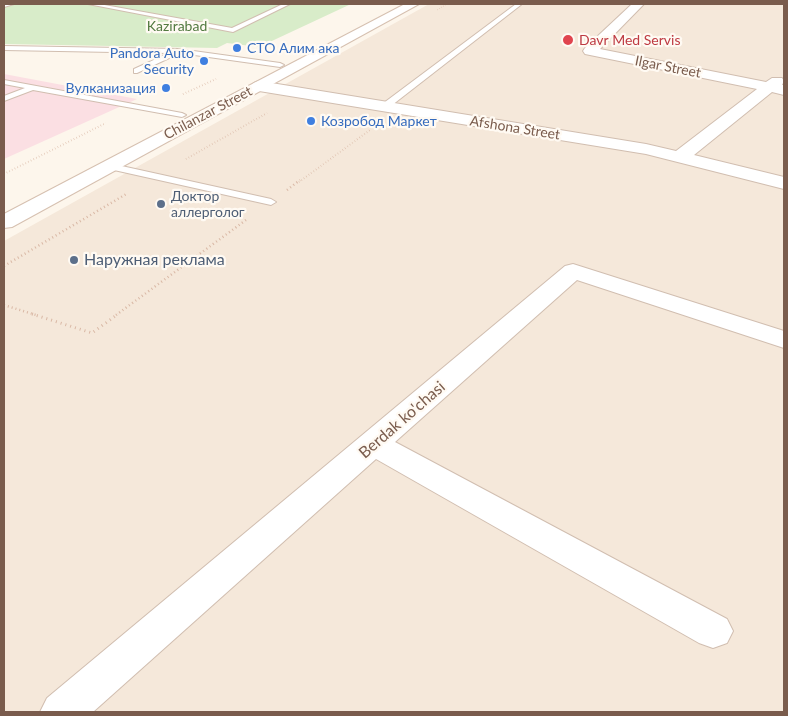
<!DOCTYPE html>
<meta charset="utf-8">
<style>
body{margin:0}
#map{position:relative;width:788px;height:716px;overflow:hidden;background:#fdf6ec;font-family:Lato,sans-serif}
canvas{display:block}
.frame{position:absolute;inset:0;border:5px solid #7a5c4d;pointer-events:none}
</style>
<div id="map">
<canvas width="788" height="716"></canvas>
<div class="frame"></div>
</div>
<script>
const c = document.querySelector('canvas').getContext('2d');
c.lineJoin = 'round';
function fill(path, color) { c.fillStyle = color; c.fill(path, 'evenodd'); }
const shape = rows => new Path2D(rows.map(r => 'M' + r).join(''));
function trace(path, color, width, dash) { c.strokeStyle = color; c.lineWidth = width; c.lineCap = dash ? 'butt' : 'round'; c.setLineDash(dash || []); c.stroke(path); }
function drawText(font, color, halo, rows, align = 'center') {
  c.font = font + ' Lato,sans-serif'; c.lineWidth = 4.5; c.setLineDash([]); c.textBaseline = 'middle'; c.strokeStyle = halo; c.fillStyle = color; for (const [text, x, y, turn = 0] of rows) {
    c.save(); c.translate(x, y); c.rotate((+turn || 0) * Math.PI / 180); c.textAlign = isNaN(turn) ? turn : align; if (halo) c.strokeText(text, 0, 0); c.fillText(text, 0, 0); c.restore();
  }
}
const residential = shape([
 [429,4,784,4,784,712,4,712,4,241]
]);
const medical = shape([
 [4,74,137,99,4,159]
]);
const green = shape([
 [4,4,351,4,259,47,227,43,217,48,4,44]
]);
const pathFar3 = shape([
 [437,10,447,4]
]);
const pathFar2 = shape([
 [183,94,216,79],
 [186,159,267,113],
 [4,174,106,123],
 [299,182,370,130]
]);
const pathFar1 = shape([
 [287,190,300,180],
 [4,266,128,193],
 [4,305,36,315],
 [116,315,246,220]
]);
const path = shape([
 [32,314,92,333,118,314]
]);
const service = shape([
 [4,4,14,4,4,7,4,4],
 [88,4,99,4,232,28,283,4,290,4,233,32,88,4],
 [516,4,522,4,387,109,381,109,381,105,516,4],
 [4,46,179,49,280,63,284,65,280,67,180,53,137,73,134,73,134,69,169,53,4,50,4,46],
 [4,80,182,113,186,115,182,117,33,90,4,101,4,96,25,88,4,84,4,80],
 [108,163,271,199,276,202,271,205,105,168,105,164,108,163]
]);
const minor = shape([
 [632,4,644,4,600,49,766,82,772,78,782,78,784,81,782,85,784,85,784,95,772,92,694,155,784,177,784,189,646,154,259,91,254,89,251,86,254,83,259,81,646,144,676,151,757,89,585,54,583,51,585,48,632,4],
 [573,264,784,331,784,348,577,280,395,442,727,619,733,631,727,643,713,648,699,643,376,459,93,712,40,712,47,698,565,266,573,264]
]);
const secondary = shape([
 [405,4,419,4,12,227,4,228,4,214,405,4]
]);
const markers = [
 [568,40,6,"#e0444e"],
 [237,48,5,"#3f7fe0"],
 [204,61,5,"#3f7fe0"],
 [166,88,5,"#3f7fe0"],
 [311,121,5,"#3f7fe0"],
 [161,204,5,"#5c6f8a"],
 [74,260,5,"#5c6f8a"]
];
const farParknames = [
 ["Kazirabad",177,26]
];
const farHealthnames = [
 ["Davr Med Servis",579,40]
];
const farShopnames = [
 ["СТО Алим ака",247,48],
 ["Pandora Auto",194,53,"right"],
 ["Security",194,69,"right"],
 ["Вулканизация",156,88,"right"],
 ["Козробод Маркет",321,121]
];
const farStreetnames = [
 ["Ilgar Street",668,67,11],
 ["Chilanzar Street",208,113,-28],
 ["Afshona Street",515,128,9]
];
const farServicenames = [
 ["Доктор",171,196],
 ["аллерголог",171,212]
];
const serviceNames = [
 ["Наружная реклама",84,260]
];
const streetNames = [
 ["Berdak ko'chasi",402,420,-41]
];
fill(residential, '#f5e8da');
fill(medical, '#fbdfe3');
fill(green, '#d8ecc9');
trace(service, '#d1beb0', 2);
trace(minor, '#d1beb0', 2);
trace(secondary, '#d6c0b0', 2);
trace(pathFar3, '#d9b8a5', 1, [0.5, 2]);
trace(pathFar2, '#d9b8a5', 2, [0.5, 2.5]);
trace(pathFar1, '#d9b8a5', 2.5, [1, 3]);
trace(path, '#d9b8a5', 3, [1, 4]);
fill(service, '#fff');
fill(minor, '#fff');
fill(secondary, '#fff');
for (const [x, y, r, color] of markers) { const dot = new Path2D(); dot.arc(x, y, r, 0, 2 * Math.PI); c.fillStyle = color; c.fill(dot); trace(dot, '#fffaf3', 2); }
drawText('14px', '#537a41', '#fffaf3', farParknames);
drawText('14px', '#be3a42', '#fffaf3', farHealthnames, 'left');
drawText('14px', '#366cbe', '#fffaf3', farShopnames, 'left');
drawText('14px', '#7a5c4d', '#fffaf3', farStreetnames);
drawText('14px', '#4e5e75', '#fffaf3', farServicenames, 'left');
drawText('16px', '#4e5e75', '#fffaf3', serviceNames, 'left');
drawText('16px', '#7a5c4d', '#fffaf3', streetNames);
</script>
